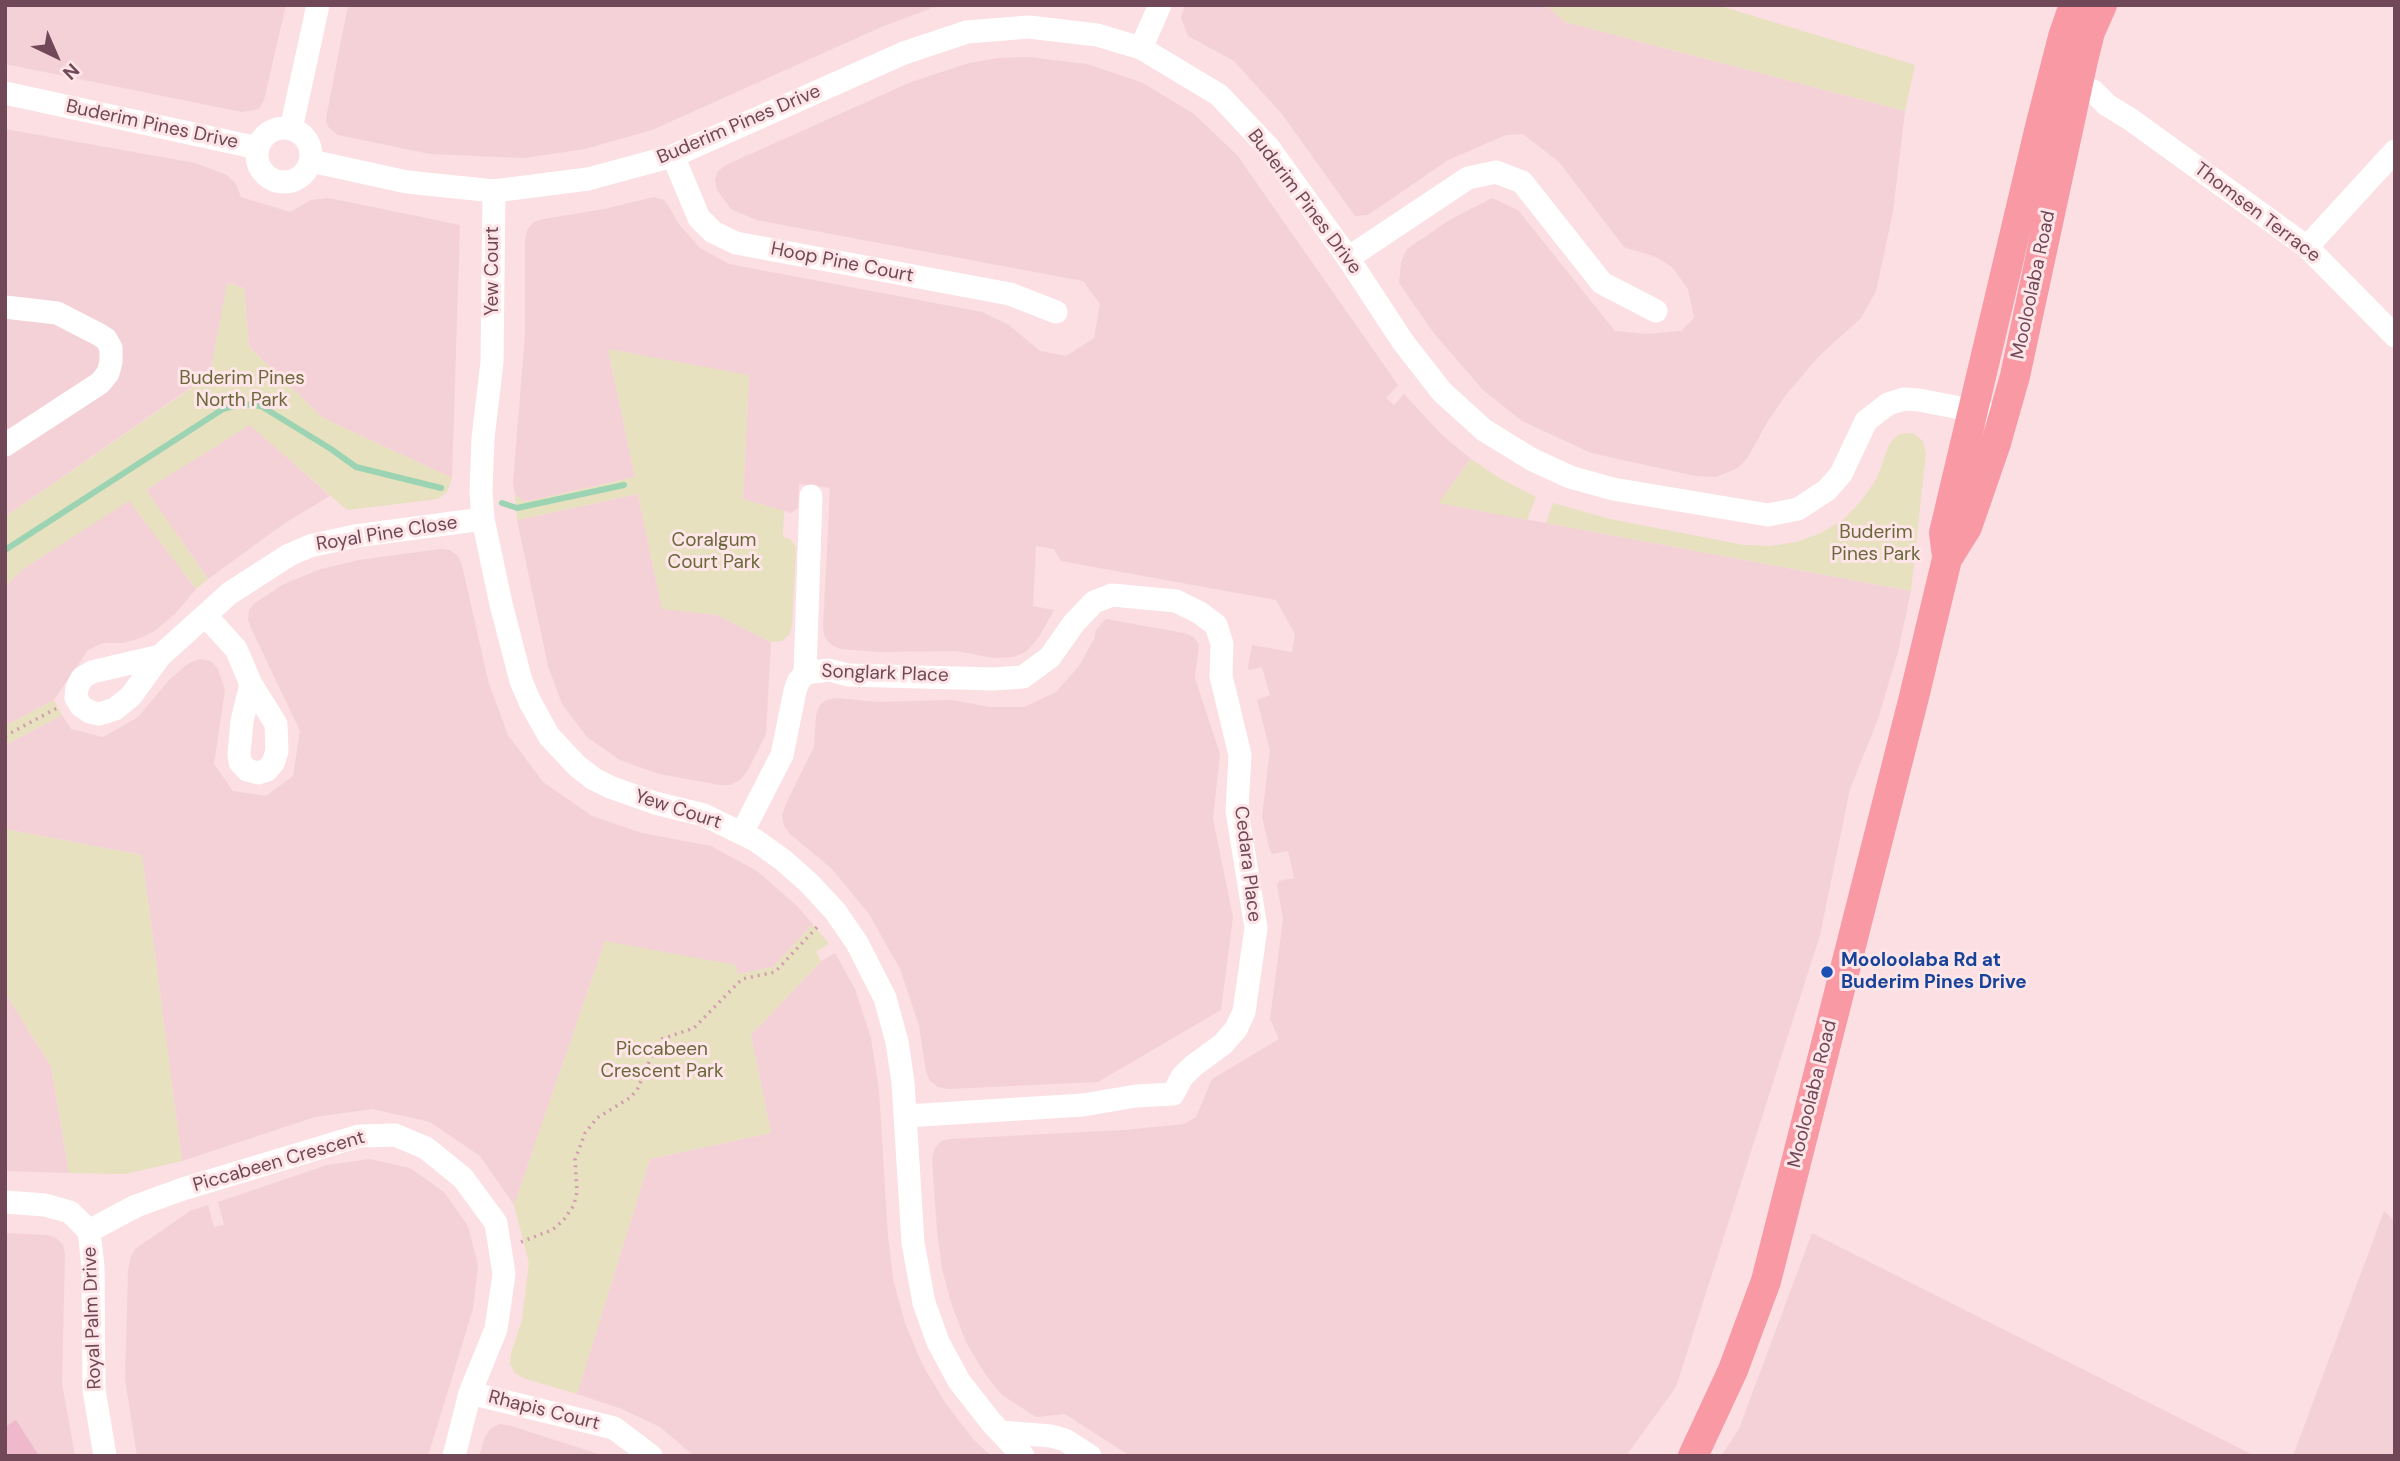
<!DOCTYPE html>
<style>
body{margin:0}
#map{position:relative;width:2400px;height:1461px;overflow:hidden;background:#fbdfe3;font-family:"DM Sans",sans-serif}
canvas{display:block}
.frame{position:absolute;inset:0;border:7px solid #704858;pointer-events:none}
.north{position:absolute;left:21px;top:21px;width:70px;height:70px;-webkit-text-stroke:5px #fee5e8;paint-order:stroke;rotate:136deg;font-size:19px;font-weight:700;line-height:28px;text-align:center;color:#704858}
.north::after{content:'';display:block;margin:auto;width:24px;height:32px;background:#704858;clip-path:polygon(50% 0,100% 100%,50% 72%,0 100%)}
</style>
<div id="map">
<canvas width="2400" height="1461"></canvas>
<div class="frame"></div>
<div class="north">N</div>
</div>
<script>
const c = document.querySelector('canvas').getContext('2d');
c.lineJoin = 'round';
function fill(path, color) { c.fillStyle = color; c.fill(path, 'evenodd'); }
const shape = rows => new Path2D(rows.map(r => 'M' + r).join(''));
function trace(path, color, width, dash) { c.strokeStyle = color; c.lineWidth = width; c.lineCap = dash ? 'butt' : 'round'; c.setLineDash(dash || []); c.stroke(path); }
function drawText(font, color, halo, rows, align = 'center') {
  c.font = font + ' "DM Sans",sans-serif'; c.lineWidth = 6; c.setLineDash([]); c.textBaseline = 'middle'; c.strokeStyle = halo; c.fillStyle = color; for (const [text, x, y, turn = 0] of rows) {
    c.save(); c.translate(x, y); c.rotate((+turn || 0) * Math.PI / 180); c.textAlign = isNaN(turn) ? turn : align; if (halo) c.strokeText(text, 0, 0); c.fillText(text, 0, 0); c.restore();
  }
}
const residential = shape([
 [5,5,286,5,264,100,259,109,242,112,5,64],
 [348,5,951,5,932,8,879,28,652,130,585,149,524,158,430,154,338,135,329,128,326,121,327,113],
 [1185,5,1546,5,1565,22,1905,111,1893,212,1876,291,1861,318,1819,356,1785,396,1768,421,1748,457,1738,468,1716,477,1695,476,1591,453,1522,421,1483,390,1433,332,1399,283,1401,262,1407,249,1448,221,1492,198,1518,210,1615,331,1647,334,1681,331,1694,318,1688,289,1672,267,1656,257,1624,247,1559,162,1523,134,1506,135,1448,160,1368,215,1355,216,1282,114,1234,61,1188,36,1181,18],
 [1028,57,1087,64,1143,83,1194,114,1237,155,1398,385,1386,398,1394,405,1404,394,1442,435,1471,459,1439,503,1911,591,1898,652,1878,719,1850,789,1820,935,1676,1387,1626,1456,1130,1456,1065,1414,1036,1417,1002,1395,985,1374,966,1342,952,1306,942,1269,937,1231,932,1158,935,1148,941,1141,950,1139,1124,1130,1184,1124,1196,1117,1212,1079,1279,1039,1270,1019,1283,919,1277,885,1279,881,1294,878,1288,851,1273,854,1270,851,1262,817,1270,750,1257,700,1270,695,1262,667,1249,670,1248,667,1252,645,1292,652,1295,634,1276,600,1061,561,1054,549,1036,546,1033,606,1054,610,1039,637,1026,652,1013,657,994,658,956,651,880,652,840,649,832,645,825,638,823,628,830,488,799,484,798,508,791,513,743,499,749,376,608,349,635,477,525,502,515,495,513,483,525,334,525,240,527,230,534,222,544,219,604,209,654,197,664,200,670,208,678,223,700,248,729,264,982,312,1009,325,1040,351,1066,356,1094,338,1100,304,1083,281,756,220,731,209,717,190,715,180,718,171,726,165,911,82,969,63,998,58],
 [5,129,195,163,227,175,236,184,241,197,290,212,311,200,329,198,460,225,452,478,323,418,249,347,244,288,228,283,210,374,5,517],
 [250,424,330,496,285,523,208,579,146,490],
 [638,494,662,608,717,615,771,642,766,734,747,772,740,780,730,785,720,785,659,774,620,760,587,737,562,704,548,666,517,520],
 [129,500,196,589,175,614,153,632,138,639,122,643,103,643,88,650,54,700,5,726,5,586,23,569],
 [440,549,450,550,458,556,462,565,489,684,508,735,543,782,592,816,642,833,711,846,757,871,796,905,813,924,773,967,738,974,605,941,514,1205,480,1156,430,1122,372,1109,315,1117,182,1161,142,855,5,829,5,745,62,715,71,729,103,737,138,717,169,680,189,663,200,659,211,661,218,669,225,690,214,764,233,791,266,796,293,776,300,731,251,628,248,620,249,610,255,603,284,584,321,569,359,560],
 [1106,619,1184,633,1194,637,1199,645,1195,678,1220,754,1213,819,1233,917,1221,1010,1098,1082,948,1089,938,1087,930,1081,926,1071,919,1026,900,969,869,914,832,869,790,834,784,826,782,816,785,806,814,747,816,715,819,706,826,700,836,698,878,702,952,700,989,707,1024,707,1056,692,1079,666,1094,639,1096,630],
 [835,953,855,989,871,1038,879,1090,888,1236,893,1279,905,1323,922,1364,946,1404,973,1439,991,1456,694,1456,660,1427,622,1409,577,1394,650,1159,771,1133,751,1035,821,961],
 [5,993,51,1066,69,1173,5,1171],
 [370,1159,410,1168,444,1192,468,1226,478,1266,473,1309,428,1456,137,1456,125,1379,128,1271,130,1259,135,1249,190,1211,208,1205,214,1227,224,1225,218,1202,327,1165],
 [2384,1211,2395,1222,2395,1456,2293,1456],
 [5,1233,47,1235,56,1238,63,1245,65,1254,62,1383,75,1456,5,1456],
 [1812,1233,2255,1456,1721,1456,1739,1429],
 [499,1424,508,1425,605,1456,479,1456,485,1437,490,1429]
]);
const green = shape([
 [1546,5,1717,5,1915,65,1905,111,1565,22],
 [227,283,244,288,249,347,323,418,452,478,447,492,438,499,347,510,250,425,146,490,208,579,196,589,129,501,23,569,5,586,5,517,210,375],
 [608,349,749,375,743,499,784,511,783,537,790,539,796,547,792,626,789,635,782,641,771,642,717,615,662,609,638,494,517,520,515,495,525,502,635,477],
 [1913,433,1923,441,1926,453,1911,591,1546,523,1553,503,1610,519,1744,545,1770,546,1797,542,1821,533,1844,519,1862,500,1877,478,1889,445,1894,439,1900,434],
 [1471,459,1501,479,1536,497,1527,520,1438,503],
 [54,700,62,715,5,745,5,726],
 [5,829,142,855,182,1161,125,1174,69,1173,51,1066,5,993],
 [813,924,829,944,816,952,821,961,751,1035,771,1133,650,1159,577,1394,523,1378,515,1373,510,1364,511,1354,522,1320,529,1263,514,1205,605,941,736,965,738,974,773,967]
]);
const stream = shape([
 [502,503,517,508,624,485],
 [5,550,223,409,241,404,261,406,331,449,356,467,441,488]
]);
const building = shape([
 [16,1420,39,1456,5,1456,5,1427]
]);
const path = shape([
 [5,736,59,707],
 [521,1242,552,1230,563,1221,574,1205,577,1192,575,1160,585,1133,597,1118,631,1097,638,1088,654,1050,662,1039,694,1028,742,979,775,972,820,924]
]);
const minor = shape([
 [1141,48,1160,5],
 [2078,85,2093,91,2107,105,2130,119,2307,247,2395,336],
 [5,93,258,148],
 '257 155a27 27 0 1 1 54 0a27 27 0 1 1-54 0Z',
 [291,129,318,5],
 [673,156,699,218,713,232,736,243,1010,294,1056,312],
 [311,161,407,182,494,191,588,179,673,156,904,53,967,32,1029,27,1097,35,1141,48,1219,95,1269,148,1348,258,1403,342,1442,392,1484,430,1531,459,1570,477,1613,489,1768,515,1798,509,1827,490,1841,474,1866,421,1888,404,1904,399,1919,400,1986,413],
 [494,191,492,362,483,438,481,491,483,519,501,604,521,681,530,702,549,736,577,766,594,779,610,787,655,803,704,815,755,840,783,860,809,883,835,911,857,943,885,998,897,1042,903,1082,913,1243,924,1303,938,1342,959,1381,991,1422,1023,1456],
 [2307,247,2395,151],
 [1348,258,1468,178,1496,172,1522,182,1602,283,1656,311],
 [5,307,57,313,98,334,106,339,111,348,111,362,108,373,100,383,5,445],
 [206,616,236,649,251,684,276,724,277,751,273,763,267,770,258,773,247,770,240,762,239,754,242,721,251,684],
 [160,656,92,672,82,678,77,688,76,698,81,706,90,712,99,714,115,709,131,696,160,656,230,593,289,555,310,546,355,536,483,519],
 [805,673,811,496],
 [742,833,782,755,795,691,798,682,805,673,829,670,848,675,993,679,1023,677,1050,657,1074,623,1094,602,1112,595,1176,601,1200,613,1216,625,1222,644,1221,676,1240,755,1237,811,1256,928,1244,1012,1236,1029,1223,1044,1193,1066,1182,1077,1173,1094,1136,1096,1083,1105,906,1116],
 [5,1202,45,1205,70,1212,89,1231,93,1267,94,1390,105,1456],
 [89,1231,136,1206,183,1189,359,1136,395,1135,426,1148,463,1178,496,1223,504,1274,496,1329,470,1393,454,1456],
 [470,1393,614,1428,651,1456],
 [1001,1432,1051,1436,1065,1440,1090,1456]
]);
const major = shape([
 [1947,556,1944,533,2040,127,2063,37,2074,5],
 [1693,1456,1733,1370,1766,1281,1914,697,1947,559,1967,527,1996,443,2015,376,2083,60,2090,32,2102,5]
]);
const markers = [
 [1827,972,7,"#1a4fb4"]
];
const streetNames = [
 ["Buderim Pines Drive",152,125,12],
 ["Buderim Pines Drive",739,125,-23],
 ["Buderim Pines Drive",1304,202,53],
 ["Thomsen Terrace",2257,213,37],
 ["Hoop Pine Court",842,263,11],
 ["Yew Court",493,271,-90],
 ["Mooloolaba Road",2034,285,-78],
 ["Royal Pine Close",387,534,-9],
 ["Songlark Place",885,674,2],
 ["Yew Court",678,810,18],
 ["Cedara Place",1247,864,83],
 ["Mooloolaba Road",1813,1094,-76],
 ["Piccabeen Crescent",279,1162,-16],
 ["Royal Palm Drive",93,1318,-92],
 ["Rhapis Court",544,1411,14]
];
const parkNames = [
 ["Buderim Pines",242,379],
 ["North Park",242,401],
 ["Buderim",1876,533],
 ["Pines Park",1876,555],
 ["Coralgum",714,541],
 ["Court Park",714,563],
 ["Piccabeen",662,1050],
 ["Crescent Park",662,1072]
];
const transitNames = [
 ["Mooloolaba Rd at",1841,961],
 ["Buderim Pines Drive",1841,983]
];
fill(residential, '#f4d1d7');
fill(green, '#e7e1bf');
trace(stream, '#9cd4b3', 6);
fill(building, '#efb8cb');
trace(path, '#d39cb0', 3.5, [2, 5]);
trace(minor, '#fff', 23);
trace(major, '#f899a4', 30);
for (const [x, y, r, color] of markers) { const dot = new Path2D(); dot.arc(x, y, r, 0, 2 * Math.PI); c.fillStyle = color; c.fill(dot); trace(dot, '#fee5e8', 2.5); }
drawText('19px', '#704858', '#fee5e8', streetNames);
drawText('19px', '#6b693b', '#fee5e8', parkNames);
drawText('bold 19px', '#164399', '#fee5e8', transitNames, 'left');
</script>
